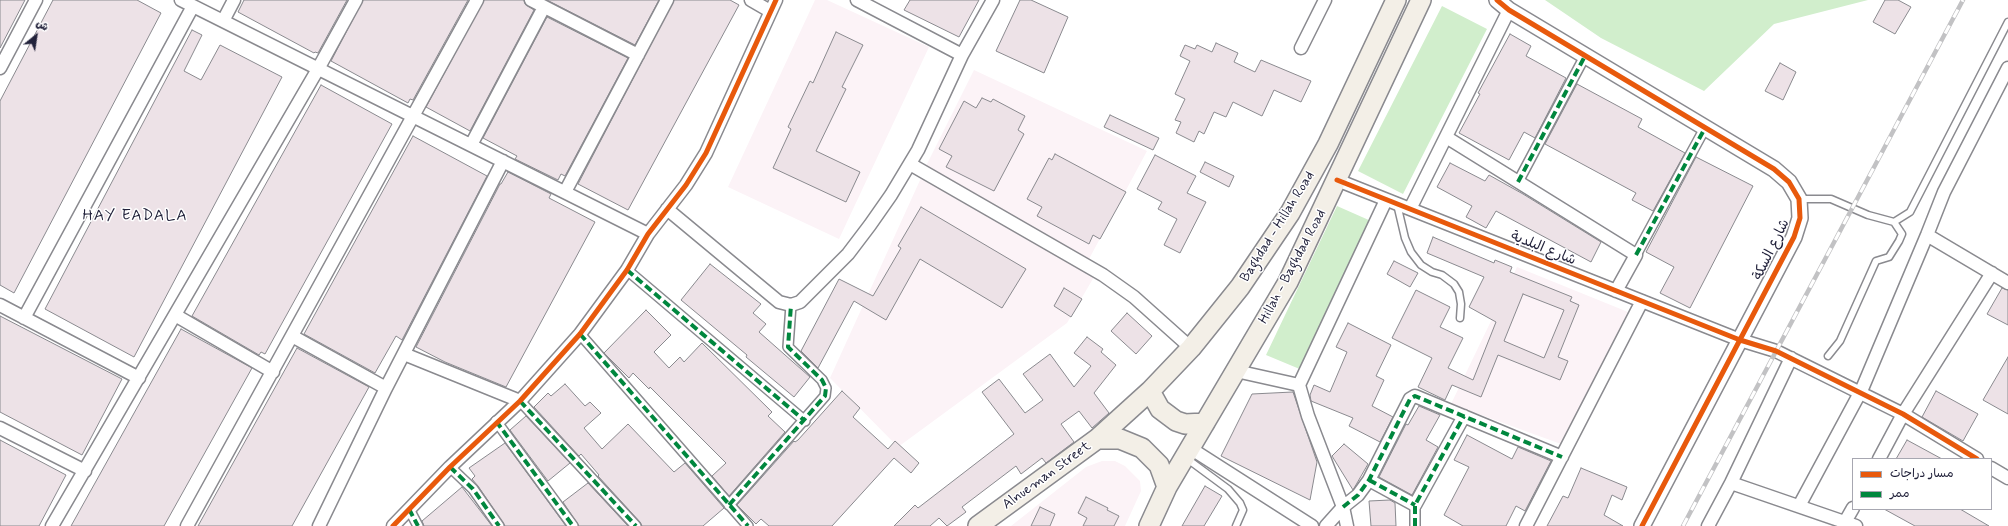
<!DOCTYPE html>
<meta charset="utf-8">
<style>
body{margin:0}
#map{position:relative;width:2008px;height:526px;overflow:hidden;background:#fff;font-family:Mynerve,"Playpen Sans Arabic",sans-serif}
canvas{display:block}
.legend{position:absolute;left:1852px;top:458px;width:140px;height:52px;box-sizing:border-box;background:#fff;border:1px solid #a7a7b1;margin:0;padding:5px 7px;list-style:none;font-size:12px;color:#22223b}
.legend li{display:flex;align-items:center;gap:8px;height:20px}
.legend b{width:20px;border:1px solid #a7a7b1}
.north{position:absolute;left:16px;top:16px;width:40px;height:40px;-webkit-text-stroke:3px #fff;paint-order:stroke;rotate:30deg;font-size:11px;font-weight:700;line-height:16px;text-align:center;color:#22223b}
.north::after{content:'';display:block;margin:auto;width:14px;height:18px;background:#22223b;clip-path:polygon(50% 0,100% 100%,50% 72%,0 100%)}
</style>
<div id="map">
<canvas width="2008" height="526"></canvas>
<ul class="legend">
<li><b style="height:5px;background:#e8590c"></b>مسار دراجات</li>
<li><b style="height:5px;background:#00873e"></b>ممر</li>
</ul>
<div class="north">ش</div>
</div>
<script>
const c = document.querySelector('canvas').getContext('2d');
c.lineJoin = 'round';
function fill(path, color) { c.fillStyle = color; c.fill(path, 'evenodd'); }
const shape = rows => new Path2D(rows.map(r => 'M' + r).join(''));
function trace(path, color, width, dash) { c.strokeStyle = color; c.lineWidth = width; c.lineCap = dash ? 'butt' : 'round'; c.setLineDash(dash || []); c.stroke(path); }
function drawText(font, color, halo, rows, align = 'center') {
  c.font = font + ' Mynerve,"Playpen Sans Arabic",sans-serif'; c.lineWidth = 3; c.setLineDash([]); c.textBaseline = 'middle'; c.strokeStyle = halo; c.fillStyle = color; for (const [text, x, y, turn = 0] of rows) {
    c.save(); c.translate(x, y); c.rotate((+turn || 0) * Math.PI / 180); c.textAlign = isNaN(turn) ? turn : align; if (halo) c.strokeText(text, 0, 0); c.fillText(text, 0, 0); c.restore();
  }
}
const built = shape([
 [815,0,827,0,929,47,839,239,728,187],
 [974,70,1147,151,1089,259,925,168],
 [921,178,1094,277,1067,323,898,447,830,378],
 [1517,267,1628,312,1561,444,1451,404],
 [1102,461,1115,461,1125,466,1140,481,1141,491,1125,526,1011,526,1086,467]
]);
const green = shape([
 [1545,0,1868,0,1774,24,1704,91,1601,38],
 [1442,6,1487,29,1403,194,1358,171],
 [1337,206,1371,221,1302,370,1266,355]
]);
const building = shape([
 [0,0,25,0,0,48,0,0],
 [53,0,137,0,161,13,14,293,0,285,0,101,53,0],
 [244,0,347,0,318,53,315,52,314,53,238,12,244,0],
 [363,0,468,0,413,100,410,99,408,103,331,61,363,0],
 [484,0,524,0,525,4,534,10,470,131,426,107,484,0],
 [547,0,659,0,635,45,547,0],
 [674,0,730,0,739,5,628,210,578,184,674,0],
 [910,0,979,0,959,37,904,10,910,0],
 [1020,0,1031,0,1068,17,1044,73,996,51,1020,0],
 [1885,0,1898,0,1911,7,1895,34,1873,22,1885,0],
 [547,17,628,58,565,176,561,174,558,180,515,159,517,156,483,138,547,17],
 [192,30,202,35,184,71,201,80,220,45,282,77,134,357,45,309,192,30],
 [836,32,863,45,842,87,846,89,816,151,860,172,846,202,773,168,791,129,788,127,810,81,813,83,836,32],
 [1510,34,1531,46,1526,56,1566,78,1535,138,1524,132,1509,160,1459,133,1480,94,1478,93,1510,34],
 [1216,43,1238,53,1234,62,1255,72,1261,60,1311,81,1301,102,1274,90,1262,116,1233,102,1226,117,1214,112,1204,134,1199,131,1194,142,1176,133,1181,122,1175,120,1185,99,1175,94,1190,61,1180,56,1185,45,1195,49,1197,45,1212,52,1216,43],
 [1780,63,1796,72,1783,100,1765,91,1780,63],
 [1577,84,1642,119,1638,127,1685,153,1653,211,1632,200,1636,193,1545,144,1577,84],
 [321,85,392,124,265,354,261,352,259,355,192,316,321,85],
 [982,98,991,102,993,99,1025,116,1018,130,1024,134,994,191,946,167,952,156,939,149,964,101,976,108,982,98],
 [1110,115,1159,138,1153,150,1104,127,1110,115],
 [413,136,487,176,402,340,396,336,375,373,304,334,413,136],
 [1055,154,1126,192,1100,239,1093,235,1089,244,1037,216,1042,207,1027,199,1049,158,1052,160,1055,154],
 [1155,155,1196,176,1187,193,1206,202,1180,253,1164,245,1177,219,1158,209,1162,202,1137,189,1155,155],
 [1696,157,1753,186,1690,308,1660,293,1674,267,1646,252,1696,157],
 [1205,162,1234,176,1229,187,1200,172,1205,162],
 [1450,163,1485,181,1489,175,1523,194,1601,242,1591,262,1496,211,1486,228,1466,217,1472,206,1437,187,1450,163],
 [508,172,551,194,549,198,595,222,506,387,445,362,416,347,500,184,501,184,508,172],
 [921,207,1026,269,1002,308,920,259,886,320,854,301,818,368,801,351,839,279,873,296,901,248,898,246,921,207],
 [1433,237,1494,263,1495,260,1512,267,1510,272,1572,297,1570,301,1579,305,1558,357,1568,361,1560,380,1498,355,1481,397,1452,385,1445,400,1418,387,1432,358,1392,338,1416,290,1450,307,1440,327,1463,338,1448,368,1473,380,1496,322,1469,307,1484,277,1427,253,1433,237],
 [1523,294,1564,310,1544,358,1504,341,1523,294],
 [1394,261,1418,273,1410,287,1387,274,1394,261],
 [710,264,761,304,753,313,766,324,759,332,810,377,794,397,746,357,747,355,681,300,710,264],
 [1064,288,1082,299,1071,317,1054,306,1064,288],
 [2002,288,2008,290,2008,325,1987,314,2002,288],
 [646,310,671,335,654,352,669,368,680,357,684,362,702,343,772,412,768,416,785,432,729,496,712,476,726,463,650,387,649,389,633,373,629,378,604,353,646,310],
 [1127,313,1152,336,1136,354,1111,331,1127,313],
 [0,316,122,379,82,455,0,412,0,316],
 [1348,323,1391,345,1376,376,1384,380,1372,406,1393,417,1380,442,1349,426,1353,418,1311,401,1310,395,1314,385,1330,392,1347,352,1336,347,1348,323],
 [181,329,252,368,188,483,164,526,71,526,181,329],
 [1087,337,1103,349,1101,352,1116,365,1094,393,1109,413,1092,428,1079,411,1061,424,1074,442,1046,463,1042,458,1021,474,1016,466,962,507,966,512,947,526,939,518,930,526,894,526,915,505,918,508,1014,434,982,392,999,379,1025,413,1043,400,1023,374,1050,354,1074,387,1091,366,1074,353,1087,337],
 [297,348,369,387,338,443,292,526,198,526,297,348],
 [2008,357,2008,414,1983,400,2008,357],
 [565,384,585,406,590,402,601,413,584,428,602,449,628,424,674,472,685,463,724,508,703,526,642,526,640,522,598,476,599,475,581,454,579,456,534,407,548,393,551,396,565,384],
 [842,391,860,408,853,417,888,449,895,441,919,463,911,473,894,458,832,526,769,526,761,519,756,524,737,505,794,441,795,442,798,440,842,391],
 [1936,391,1978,414,1963,441,1922,417,1936,391],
 [1293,392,1317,462,1310,500,1221,456,1252,394,1293,392],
 [1419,406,1440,415,1426,440,1438,447,1412,495,1379,477,1406,424,1408,425,1419,406],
 [526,416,570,463,548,481,510,430,526,416],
 [1467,435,1512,459,1518,447,1551,461,1525,511,1516,506,1506,526,1463,526,1444,515,1469,467,1454,460,1467,435],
 [0,440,66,475,39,526,0,526,0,440],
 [1907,440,1942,459,1896,459,1907,440],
 [505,443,566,526,505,526,478,486,472,479,475,476,469,468,505,443],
 [1344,444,1368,464,1353,490,1332,456,1344,444],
 [1581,468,1627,487,1622,500,1612,495,1604,515,1623,526,1547,526,1563,496,1568,498,1581,468],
 [588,483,628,526,579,526,563,502,588,483],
 [1205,486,1222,496,1204,526,1182,526,1205,486],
 [462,487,492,526,424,526,422,521,462,487],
 [1086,497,1108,508,1107,510,1119,516,1114,526,1083,526,1087,518,1078,513,1086,497],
 [1390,500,1395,503,1396,526,1371,526,1369,501,1390,500],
 [1040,507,1055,514,1050,526,1031,526,1040,507],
 [1884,509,1960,509,1989,526,1915,526,1884,509]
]);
const service = shape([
 [1799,199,1831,199,1868,215,1894,222,1910,212,2008,22],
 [1397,204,1405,238,1411,252,1421,265,1432,272,1442,275,1454,284,1459,292,1461,304,1460,318],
 [1828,356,1840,341,1876,261,1889,257,1899,241,1902,234,1894,222],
 [1186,458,1228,489,1240,503,1243,510,1236,526]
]);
const pedestrian = shape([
 [1518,182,1585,56],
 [1636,255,1705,128],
 [627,270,805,421],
 [580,334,748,526],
 [520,401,636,526],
 [496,421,573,526],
 [450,467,473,489,499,526],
 [729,505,825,396,826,388,822,380,788,347,791,305],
 [409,509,418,526],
 [1415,526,1415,505]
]);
const minor = shape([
 [181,0,648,234],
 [531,0,638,55],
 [751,0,770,11],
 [857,0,962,55],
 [223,21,234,0],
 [1301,48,1325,0],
 [0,68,36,0],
 [1446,137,1636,255,1616,291],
 [471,145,544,7],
 [910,164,1103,275,1134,297,1191,348],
 [1337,180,1740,340,1776,351,1903,414,1977,459],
 [565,192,667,0],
 [667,209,779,302,791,305,800,302,848,254,870,225,891,195,918,150,962,55,993,0],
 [1410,209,1509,10],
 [1927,235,2008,283],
 [0,305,139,378],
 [175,315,273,372],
 [24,318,193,6],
 [292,336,386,388],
 [404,354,520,401],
 [1236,371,1299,385],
 [0,428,85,471],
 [1190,448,1312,526],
 [1879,459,1903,414,1992,273],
 [1991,468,2008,478],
 [1369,480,1415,505,1464,416],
 [1731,483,1856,526],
 [1799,506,1862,389,1927,235,1944,192,2008,68],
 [1845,522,1853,508],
 [52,526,318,69,356,0],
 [187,526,477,0],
 [319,526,386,388,503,161],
 [393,526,450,467,520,401,580,334,627,270,648,234,686,185,706,153,776,0],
 [1326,526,1343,507,1358,495,1369,480,1410,399,1415,396,1562,457],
 [1347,526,1343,507,1308,416,1299,385,1386,200],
 [1526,526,1642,301],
 [1708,526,1731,483,1791,358]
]);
const tertiary = shape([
 [1497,0,1509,10,1774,169,1789,182,1799,199,1800,218,1794,237,1642,526]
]);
const primary = shape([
 [1150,391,1160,409,1176,421,1185,424,1205,423],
 [1097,439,1120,439,1142,448,1159,465,1167,487],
 [978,526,1097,439,1150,391,1191,348,1240,287,1290,213,1328,144,1396,0],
 [1149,526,1167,487,1288,282,1421,0]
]);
const rail = shape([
 [1683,526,1963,0]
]);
const quiet = shape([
 [1518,182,1585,56],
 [1636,255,1705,128],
 [627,270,805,421],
 [580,334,748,526],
 [520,401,636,526],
 [496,421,573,526],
 [450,467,473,489,499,526],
 [1369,480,1415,505],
 [729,505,825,396,826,388,822,380,788,347,791,305],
 [1343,507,1358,495,1369,480,1410,399,1415,396,1562,457],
 [409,509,418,526],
 [1415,526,1415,505,1464,416]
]);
const cycleway = shape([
 [1497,0,1509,10,1774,169,1789,182,1799,199,1800,218,1794,237,1642,526],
 [1337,180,1740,340,1776,351,1903,414,1977,459],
 [393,526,450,467,520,401,580,334,627,270,648,234,686,185,706,153,776,0]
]);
const streetNames = [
 ["Baghdad - Hillah Road",1278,227,-58],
 ["شارع البلدية",1543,249,22],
 ["شارع السكة",1772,250,-64],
 ["Hillah - Baghdad Road",1293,267,-62],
 ["Alnueman Street",1047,476,-36]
];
const quarterNames = [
 ["HAY EADALA",135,217]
];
fill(built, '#fcf3f7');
fill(green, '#d1eecc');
fill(building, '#ede2e7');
trace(building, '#8a8a8f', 1);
trace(service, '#8a8a8f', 9);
trace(pedestrian, '#8a8a8f', 12);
trace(minor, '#8a8a8f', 15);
trace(tertiary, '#8a8a8f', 18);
trace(primary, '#8a8a8f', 22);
trace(service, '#fff', 6);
trace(pedestrian, '#fff', 9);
trace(minor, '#fff', 12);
trace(tertiary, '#fff', 15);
trace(primary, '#f3efe7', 19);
trace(rail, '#c2c2c4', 4.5);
trace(rail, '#fff', 3, [9]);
trace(quiet, '#00873e', 4, [8, 4]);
trace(cycleway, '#e8590c', 5);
drawText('14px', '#22223b', '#fff', streetNames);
c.letterSpacing = '1px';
drawText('16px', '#22223b', '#fff', quarterNames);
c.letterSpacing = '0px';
</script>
